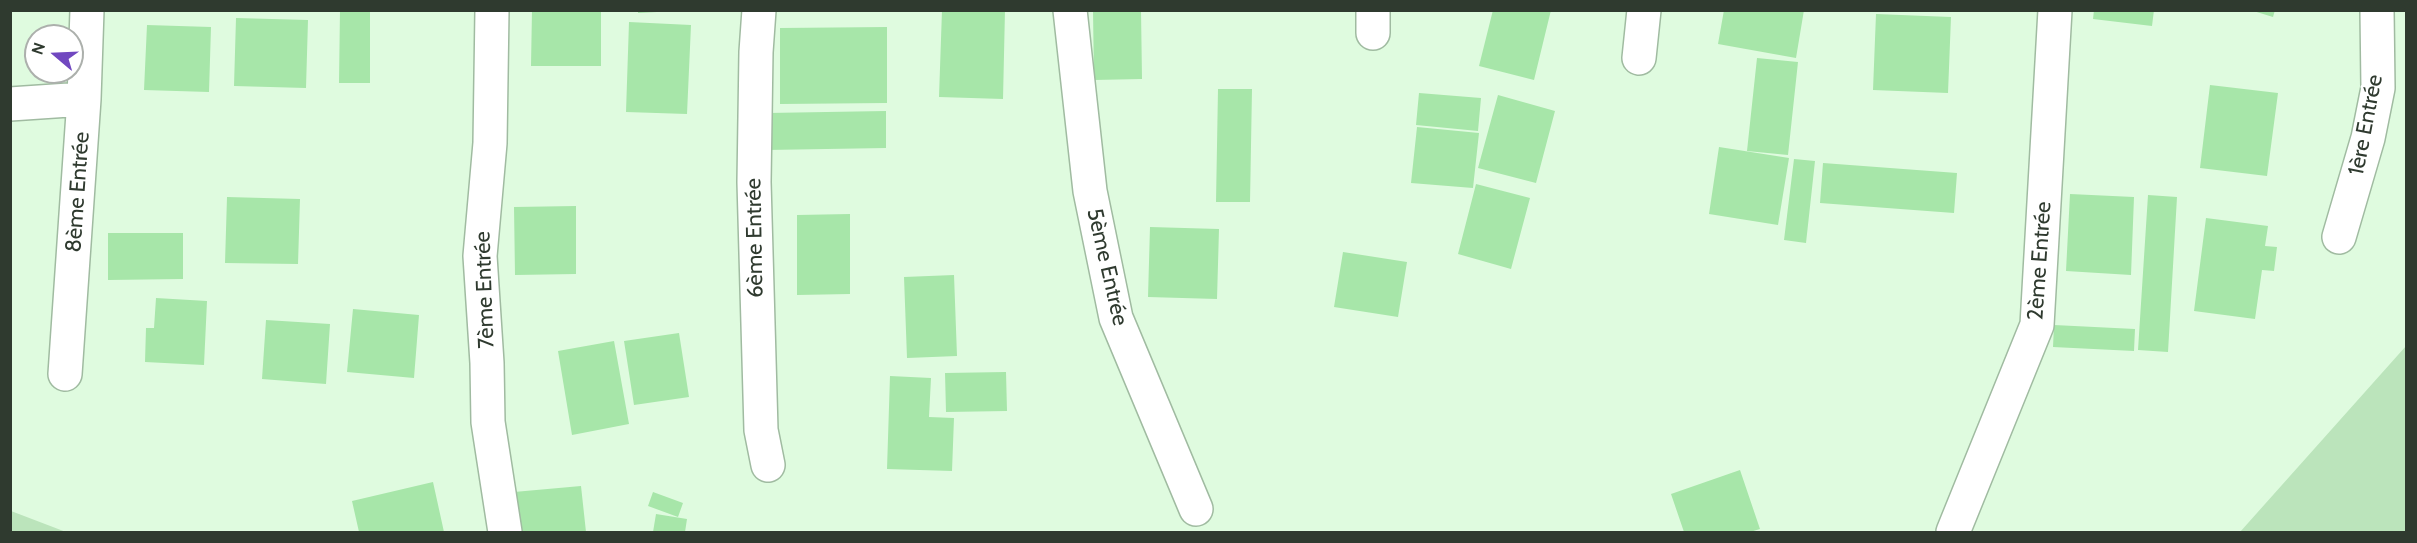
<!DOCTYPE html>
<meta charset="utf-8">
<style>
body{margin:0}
#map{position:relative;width:2417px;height:543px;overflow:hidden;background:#dffbdf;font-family:Cabin,sans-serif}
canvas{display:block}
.frame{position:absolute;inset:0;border:12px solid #2f3a2f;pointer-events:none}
.north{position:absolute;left:24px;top:24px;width:60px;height:60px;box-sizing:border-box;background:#fff;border:2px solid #acb0ac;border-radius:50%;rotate:289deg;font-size:16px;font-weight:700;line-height:24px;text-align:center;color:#2f3a2f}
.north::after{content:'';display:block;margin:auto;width:21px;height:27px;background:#7148c0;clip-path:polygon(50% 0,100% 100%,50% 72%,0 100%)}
</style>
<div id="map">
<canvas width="2417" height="543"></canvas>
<div class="frame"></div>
<div class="north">N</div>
</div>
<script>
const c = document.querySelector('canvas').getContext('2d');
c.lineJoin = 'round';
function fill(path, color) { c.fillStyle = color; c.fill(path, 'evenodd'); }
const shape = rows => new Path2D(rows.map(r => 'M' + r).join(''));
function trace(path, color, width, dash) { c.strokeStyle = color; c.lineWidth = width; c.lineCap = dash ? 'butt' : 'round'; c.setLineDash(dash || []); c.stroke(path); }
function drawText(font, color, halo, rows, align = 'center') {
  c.font = font + ' Cabin,sans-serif'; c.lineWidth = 5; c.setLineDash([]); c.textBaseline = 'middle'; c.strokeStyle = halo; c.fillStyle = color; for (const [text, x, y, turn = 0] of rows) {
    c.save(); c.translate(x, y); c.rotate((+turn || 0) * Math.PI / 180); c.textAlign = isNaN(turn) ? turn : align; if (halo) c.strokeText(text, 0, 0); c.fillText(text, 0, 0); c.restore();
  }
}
const green = shape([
 [2406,346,2406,532,2240,532],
 [11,511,66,532,11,532]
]);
const building = shape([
 [340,10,370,10,370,83,339,83],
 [532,10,601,10,601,66,531,66],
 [638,10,657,10,657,12,638,13],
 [942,10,1005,10,1003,99,939,97],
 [1093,10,1141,10,1142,79,1094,80],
 [1493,10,1551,10,1534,80,1479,66],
 [1724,10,1804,10,1796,58,1718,44],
 [2094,10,2154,10,2152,26,2093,19],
 [2250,10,2275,10,2273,17],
 [1876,14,1951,17,1948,93,1873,90],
 [236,18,308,20,306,88,234,86],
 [629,22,691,25,687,114,626,112],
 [147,25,211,27,209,92,144,90],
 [887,27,887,103,780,104,780,28],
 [1757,58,1798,62,1788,155,1747,151],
 [2210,85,2278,93,2267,176,2200,168],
 [1218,89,1252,89,1250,202,1216,202],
 [1419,93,1481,98,1478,131,1416,125],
 [1498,95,1555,111,1536,183,1478,168],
 [886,111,886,148,767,150,767,113],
 [1417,127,1479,133,1473,188,1411,183],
 [1719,147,1789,158,1778,225,1709,214],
 [1794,159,1815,161,1806,243,1784,240],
 [1823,163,1957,173,1954,213,1820,203],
 [1476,184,1530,198,1511,269,1458,254],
 [2070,194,2134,197,2131,275,2066,271],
 [2148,195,2177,197,2168,352,2138,350],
 [227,197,300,199,298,264,225,263],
 [576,206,576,274,515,275,514,207],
 [850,214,850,294,797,295,797,215],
 [2206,218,2268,226,2265,246,2277,247,2274,271,2262,270,2255,319,2194,311],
 [1150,227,1219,229,1217,299,1148,297],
 [108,233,183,233,183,279,108,280],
 [1343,252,1407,262,1398,317,1334,307],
 [954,275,957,356,907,358,904,277],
 [156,298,207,301,204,365,145,362,146,328,154,328],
 [353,309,419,315,414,378,347,372],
 [266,320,330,324,326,384,262,379],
 [2054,325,2135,329,2134,351,2053,347],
 [679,333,689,397,634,405,624,341],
 [614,341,629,424,572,435,558,351],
 [1006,372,1007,411,946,412,945,373],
 [890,376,931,378,929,417,954,418,952,471,887,469],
 [1740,470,1760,529,1750,532,1684,532,1671,494],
 [433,482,444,532,359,532,352,501],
 [581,486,586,532,517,532,514,492],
 [653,492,683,503,678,517,648,506],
 [656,514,687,519,685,532,653,532]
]);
const minor = shape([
 [492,10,490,143,480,256,487,363,488,422,505,532],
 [759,10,756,52,754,182,761,430,768,465],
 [1070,10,1090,191,1116,318,1196,509],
 [1373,33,1373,10],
 [1639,58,1644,10],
 [10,104,84,99],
 [2339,237,2368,138,2378,88,2377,10],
 [65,374,84,99,87,10],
 [1953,532,2037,325,2055,10]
]);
const streetNames = [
 ["1ère Entrée",2366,125,-79],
 ["8ème Entrée",78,192,-86],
 ["6ème Entrée",755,238,-91],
 ["2ème Entrée",2040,261,-86],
 ["5ème Entrée",1107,267,77],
 ["7ème Entrée",485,290,-92]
];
fill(green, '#bbe4bb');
fill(building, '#a7e6a9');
trace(minor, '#a0bba1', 36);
trace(minor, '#fff', 33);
drawText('22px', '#2f3a2f', '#fff', streetNames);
</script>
